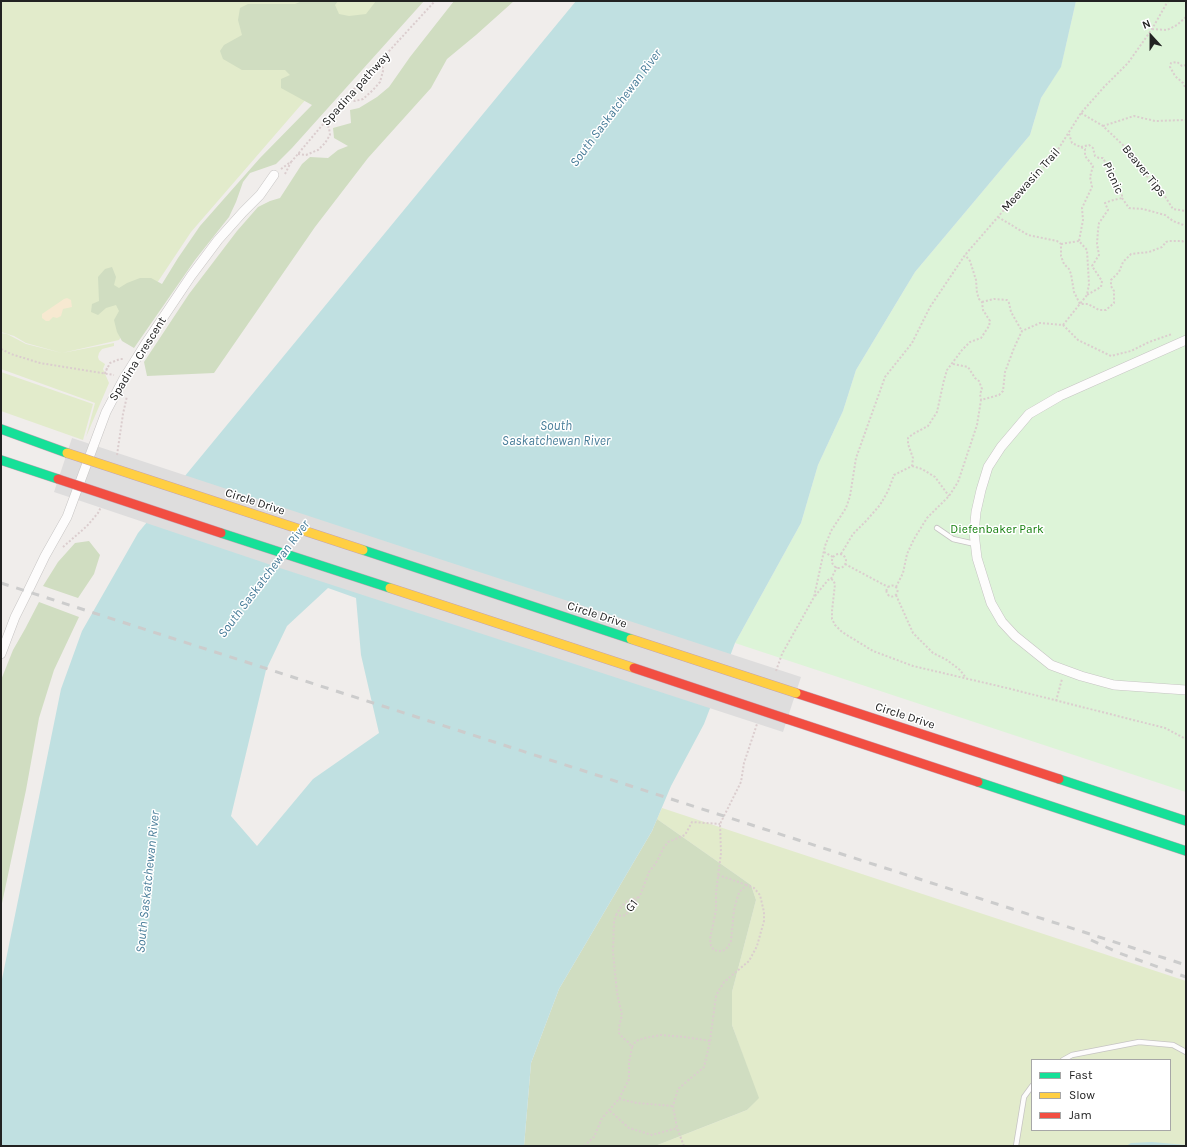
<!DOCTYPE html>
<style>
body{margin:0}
#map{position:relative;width:1187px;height:1147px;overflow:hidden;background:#f0edeb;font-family:Karla,sans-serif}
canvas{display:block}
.frame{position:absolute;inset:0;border:2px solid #222;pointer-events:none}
.legend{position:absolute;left:1031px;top:1059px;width:140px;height:72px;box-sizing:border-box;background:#fff;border:1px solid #a7a7a7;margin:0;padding:5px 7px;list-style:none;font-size:12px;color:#222}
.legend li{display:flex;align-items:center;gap:8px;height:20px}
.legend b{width:20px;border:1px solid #a7a7a7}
.north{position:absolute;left:1131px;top:16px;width:40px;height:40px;-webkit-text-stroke:3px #fff;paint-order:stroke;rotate:339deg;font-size:11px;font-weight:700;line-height:16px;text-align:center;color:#222}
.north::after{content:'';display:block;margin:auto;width:14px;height:18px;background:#222;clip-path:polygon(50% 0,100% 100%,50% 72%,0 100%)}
</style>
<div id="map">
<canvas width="1187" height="1147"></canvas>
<div class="frame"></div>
<ul class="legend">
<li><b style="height:5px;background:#16e098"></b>Fast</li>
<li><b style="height:5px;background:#ffcf43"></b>Slow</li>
<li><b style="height:5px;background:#f24e42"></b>Jam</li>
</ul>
<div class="north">N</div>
</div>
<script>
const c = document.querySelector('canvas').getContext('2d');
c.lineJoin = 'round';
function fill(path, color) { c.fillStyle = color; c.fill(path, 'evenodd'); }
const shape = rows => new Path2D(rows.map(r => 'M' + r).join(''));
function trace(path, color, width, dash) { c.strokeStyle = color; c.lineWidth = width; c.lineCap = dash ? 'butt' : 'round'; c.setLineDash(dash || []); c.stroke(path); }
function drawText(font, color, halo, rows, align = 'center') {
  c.font = font + ' Karla,sans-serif'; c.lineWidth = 3; c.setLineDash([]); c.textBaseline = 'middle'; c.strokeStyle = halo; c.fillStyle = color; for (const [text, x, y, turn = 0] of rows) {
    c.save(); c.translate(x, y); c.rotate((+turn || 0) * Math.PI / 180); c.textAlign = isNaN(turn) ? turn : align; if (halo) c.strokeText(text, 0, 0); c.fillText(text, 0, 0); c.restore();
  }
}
const grass = shape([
 [1,1,398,1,348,53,300,106,191,232,119,340,62,353,114,343,114,346,102,349,99,353,98,357,99,360,105,364,103,369,109,383,86,437,95,403,1,369,1,333,7,334,26,344,62,353,26,343,14,336,1,332],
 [1,372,93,404,83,440,1,411],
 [662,808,1186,981,1186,1146,655,1146,747,1110,758,1098,732,1025,732,992,756,900,751,885,657,819],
 [1032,1060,1170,1060,1170,1130,1032,1130]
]);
const forest = shape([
 [302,1,338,1,335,5,339,14,349,16,366,14,376,1,424,1,292,148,276,164,250,173,243,182,236,202,229,217,195,260,134,348,122,341,117,332,114,320,119,311,116,305,106,308,98,315,91,312,92,304,99,301,98,277,105,269,112,267,116,277,114,285,119,288,127,283,140,278,151,278,162,284,178,258,200,226,260,158,312,105,281,88,281,79,290,75,285,70,242,70,223,59,220,51,224,45,242,35,238,20,240,8,248,4,295,4],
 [454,1,514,1,476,35,447,59,431,88,368,158,315,227,214,373,147,376,144,362,189,294,237,231,258,207,270,201,280,198,302,164,310,157,328,158,338,150,348,146,334,138,333,128,351,123,350,110,359,108,377,97,389,87,410,57],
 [89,541,100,555,94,574,78,598,43,586,58,562,75,543],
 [39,602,79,617,54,670,39,718,26,790,1,908,1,680,13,650,25,629],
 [657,819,751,885,756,900,732,992,732,1025,759,1098,747,1110,655,1146,524,1146,531,1063,559,989,652,831]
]);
const sand = shape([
 [67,298,71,300,72,307,63,309,61,316,57,318,53,317,49,321,46,321,42,318,42,314,64,299]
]);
const park = shape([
 [1076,1,1186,1,1186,792,735,643,801,523,818,465,843,411,856,370,915,272,1030,135,1041,98,1061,66]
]);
const water = shape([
 [576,1,1076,1,1061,67,1041,98,1030,135,915,272,856,370,843,411,818,465,801,523,735,643,704,724,671,786,652,831,559,989,531,1063,524,1146,1,1146,1,984,61,689,82,631,138,533],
 [328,588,356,598,361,655,379,733,313,779,257,846,231,816,266,670,287,626],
 [1152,1142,1186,1145,1186,1146,1126,1146,1131,1143]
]);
const pier = shape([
 [72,438,418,552,801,677,783,732,283,569,54,492]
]);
const path = shape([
 [1152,29,1167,30,1177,25,1186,17],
 [1186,65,1182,66,1177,62,1171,63,1170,67,1175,76,1183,83,1186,89],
 [346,98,355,101,363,99,373,90,380,82,383,71,383,68,378,64],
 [1081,113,1103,126,1124,146,1149,179,1159,187,1173,209,1186,211],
 [1103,126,1134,116,1155,121,1186,120],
 [1081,147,1089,145,1093,148,1095,156,1099,158,1103,158,1113,177,1113,182,1122,194,1122,198,1110,201,1105,203,1108,210,1099,223,1098,230,1097,244,1099,255,1092,266,1102,281,1101,287,1087,295],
 [298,154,306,155,318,150,325,143,330,135,329,128,325,122],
 [281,169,292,161,335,110,435,1],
 [285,174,291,162],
 [1122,198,1129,208,1143,209,1165,215,1173,221,1186,226],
 [998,217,1028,235,1057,241,1061,244,1061,256,1064,264,1069,269,1071,274,1074,292,1080,304,1088,304,1099,310,1106,310,1114,303,1114,291,1111,286,1111,280,1119,272,1123,262,1131,254,1149,252,1162,247,1166,242,1169,241,1182,241,1186,243],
 [1061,244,1079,241],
 [982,302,994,299,1007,300,1009,303,1011,312,1022,331],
 [1063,325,1087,295,1089,284,1087,250,1079,241,1083,220,1082,208,1092,187,1090,177,1093,166,1085,156,1085,149,1072,143,1069,134],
 [1,349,11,354,40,363,114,375],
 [953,364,968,367,975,378,979,381,982,389,980,394,981,400],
 [107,368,105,373,110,363,120,359,124,359],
 [117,455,123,414,127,396],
 [912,466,922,469,935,477,949,496],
 [63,547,87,526,98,513,101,507],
 [824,552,833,557],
 [841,554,853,534,866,521,880,505,888,491,894,475,912,466,913,458,908,444,908,438,913,434,928,426,937,412,944,380,947,370,962,350,970,342,981,338,989,326,990,321,983,310,982,302,979,299,977,293,976,280,970,261,965,255],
 '832 561a7 7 0 1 1 14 0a7 7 0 1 1-14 0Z',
 [845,564,888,587],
 [831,579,837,567],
 '886.5 591a5.5 5.5 0 1 1 11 0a5.5 5.5 0 1 1-11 0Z',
 [896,587,903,573,907,554,914,539,927,518,949,496,958,482,977,425,981,400,999,395,1003,391,1005,372,1014,348,1022,331,1040,323,1063,325,1078,340,1111,356,1131,351,1149,342,1172,334],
 [896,595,913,633,933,653,947,660,960,670,966,678],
 [815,596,828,580,831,579,833,580,835,584,832,611,832,619,835,625,842,632,873,651,913,666,1011,689,1165,728,1186,739],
 [776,671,782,654,814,597,825,546,831,531,846,508,850,496,856,458,885,377,912,343,930,307,965,255,1023,188,1052,159,1081,113,1104,87,1128,63,1152,29,1168,1],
 [1056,701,1062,679],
 [718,875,747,885],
 [616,915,620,908,627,901,639,897],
 [632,1047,636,1041,645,1038,661,1035,685,1037,710,1041],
 [619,1099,637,1103,673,1106],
 [610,1111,629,1128,652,1135,677,1128],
 [584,1146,594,1137,602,1118,619,1099,629,1079,629,1063,632,1047,628,1042,623,1038,619,1033,619,1027,622,1015,617,993,613,952,614,921,616,915,622,916,626,915,632,904,640,896,649,872,656,863,664,847,668,842,685,835,692,822,720,824],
 [684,1146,677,1128,673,1106,678,1089,704,1067,710,1041,716,996,718,992,724,982,749,961,757,946,764,921,764,912,760,895,754,888,747,885,741,890,738,895,734,910,731,941,728,947,723,951,719,951,714,950,711,946,710,939,716,910,716,892,721,853,720,824,741,782,744,763,757,724]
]);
const lane = shape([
 [937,528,953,539,975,544],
 [1063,1060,1072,1055,1139,1042,1173,1045,1186,1052],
 [1016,1146,1024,1097,1032,1086]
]);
const street = shape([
 [1186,340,1060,396,1029,414,1001,447,988,467,981,490,976,512,974,533,977,558,991,603,1002,622,1015,636,1051,665,1081,676,1114,685,1186,690],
 [1,654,15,617,30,587,45,556,67,517,106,412,123,380,146,343,191,276,218,240,243,212,260,195,274,175]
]);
const fast = shape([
 [1,429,67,453],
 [1,460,58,479],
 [1059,779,1186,821],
 [978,782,1186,851]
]);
const jam = shape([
 [796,693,1059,779],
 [787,719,978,782]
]);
const rail = shape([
 [1,583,1186,965],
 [1091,940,1119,953,1186,977]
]);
const fastBridge = shape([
 [221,533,390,588],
 [363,550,631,639]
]);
const slowBridge = shape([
 [67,453,363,550],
 [390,588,634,668],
 [631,639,796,693]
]);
const jamBridge = shape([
 [58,479,221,533],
 [634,668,787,719]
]);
const streetNames = [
 ["Spadina pathway",356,89,-48],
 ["Beaver Tips",1144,171,51],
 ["Picnic",1113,178,66],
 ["Meewasin Trail",1031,180,-48],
 ["Spadina Crescent",138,359,-58],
 ["Circle Drive",255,502,18],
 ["Circle Drive",597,615,18],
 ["Circle Drive",905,716,18],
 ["G1",632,906,-52]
];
const parkNames = [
 ["Diefenbaker Park",997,530]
];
const waterNames = [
 ["South Saskatchewan River",616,108,-53],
 ["South",556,426],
 ["Saskatchewan River",556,441],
 ["South Saskatchewan River",264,579,-53],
 ["South Saskatchewan River",148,882,-84]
];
fill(grass, '#e2ebcb');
fill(forest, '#d0ddc1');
fill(sand, '#f7e9d1');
fill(park, '#ddf4d8');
fill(water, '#c0e0e1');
fill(pier, '#dedddd');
trace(lane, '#c6c4c3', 6);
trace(street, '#c6c4c3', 10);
trace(fast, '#c4a3b2', 10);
trace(jam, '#c4a3b2', 10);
trace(path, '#dbcdce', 2, [2, 2]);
trace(lane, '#fdfcfc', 4.5);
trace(street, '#fdfcfc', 9);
trace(fast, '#16e098', 9);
trace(jam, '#f24e42', 9);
trace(rail, '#ccc', 3, [8, 8]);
trace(fastBridge, '#c4a3b2', 10, []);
trace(slowBridge, '#c4a3b2', 10, []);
trace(jamBridge, '#c4a3b2', 10, []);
trace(fastBridge, '#16e098', 9);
trace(slowBridge, '#ffcf43', 9);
trace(jamBridge, '#f24e42', 9);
drawText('12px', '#222', '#fff', streetNames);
drawText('12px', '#17800f', '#fff', parkNames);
drawText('italic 13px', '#477c98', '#fff', waterNames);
</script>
